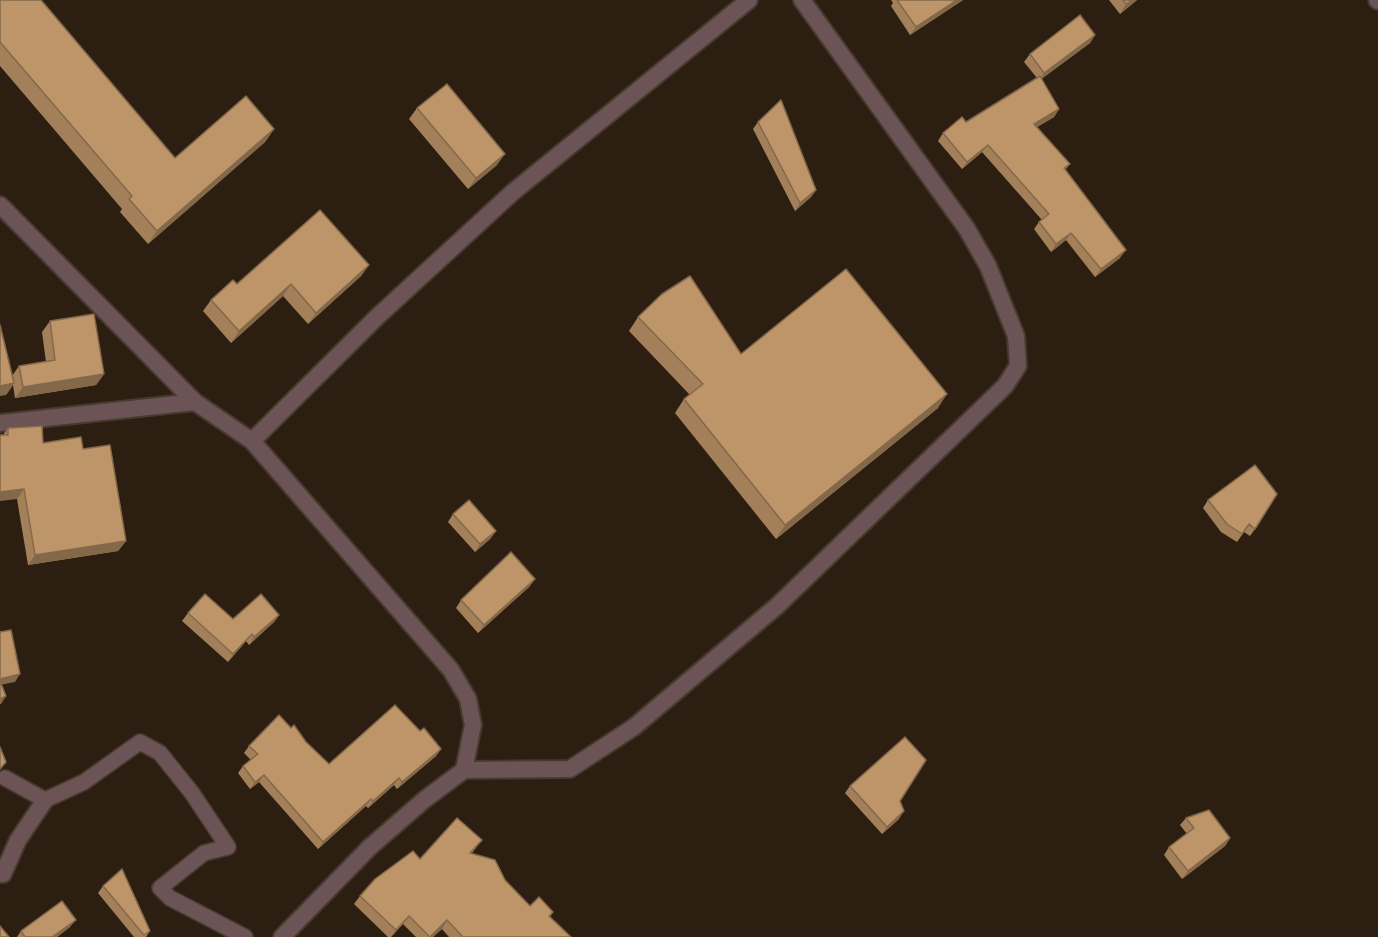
<!DOCTYPE html>
<style>
body{margin:0}
canvas{display:block;background:#2c1e11}
</style>
<canvas width="1378" height="937"></canvas>
<script>
const c = document.querySelector('canvas').getContext('2d');
c.lineJoin = 'round';
const shape = rows => new Path2D(rows.map(r => 'M' + r).join(''));
function trace(path, color, width, dash) { c.strokeStyle = color; c.lineWidth = width; c.lineCap = dash ? 'butt' : 'round'; c.setLineDash(dash || []); c.stroke(path); }
function fill(path, color) { c.fillStyle = color; c.fill(path, 'evenodd'); }
const service = shape([
 [5,778,45,800,84,782,140,742,160,753,192,793,228,847,204,853,160,888,170,898,245,937]
]);
const minor = shape([
 [1377,0,1378,1],
 [0,205,195,402,252,441,451,670,468,699,473,725,464,770],
 [0,423,195,402],
 [252,441,377,317,513,192,749,0],
 [0,874,3,874,18,840,45,800],
 [282,937,370,847,424,800,464,770,570,769,634,727,777,606,1005,386,1018,366,1016,336,988,266,967,229,802,0]
]);
const wall = shape([
 [0,0,175,158,274,129,265,142,148,244,120,212,122,209,0,66],
 [891,0,963,0,910,35,891,6,893,3],
 [1109,0,1137,0,1120,14],
 [1095,35,1090,43,1041,79,1059,109,1054,117,1037,127,1070,164,1065,170,1120,258,1095,277,1066,240,1051,252,1034,229,1039,222,1042,220,982,152,962,169,938,141,943,133,966,122,1037,78,1024,62,1030,54],
 [417,108,497,165,468,189,409,119],
 [758,122,816,190,811,197,795,211,753,129],
 [369,265,361,276,308,324,283,296,231,343,203,311,211,300,237,284],
 [638,317,741,354,938,408,776,539,675,413,684,399,690,395,629,331],
 [50,321,104,374,96,385,15,398,13,385,6,395,12,376,19,366,46,362,42,332],
 [8,428,43,443,83,449,126,541,118,551,28,565,17,499,3,435],
 [1208,500,1255,529,1250,536,1244,532,1237,542,1221,532,1203,508],
 [453,514,496,531,490,539,475,552,448,522],
 [535,579,529,587,478,633,456,608,461,600],
 [188,613,233,619,279,615,274,622,249,645,246,641,228,662,182,621],
 [420,731,441,749,436,756,397,789,394,785,368,808,366,806,318,849,259,782,250,789,238,773,243,766,251,760,244,753,249,746,306,742,329,764],
 [850,786,899,819,882,834,845,793],
 [1186,818,1230,838,1225,846,1182,879,1164,855,1169,847,1187,834,1180,825],
 [482,840,472,853,505,880,530,906,553,912,550,917,571,937,449,937,442,929,433,937,416,937,403,924,391,937,388,937,354,904,360,896,420,859],
 [103,886,150,931,146,937,134,937,98,893],
 [70,927,57,937,17,937,21,931]
]);
const shadedWall = shape([
 [957,0,963,0,910,35,916,27],
 [1132,0,1137,0,1120,14,1126,4],
 [1095,35,1090,43,1039,81,1044,73],
 [1059,109,1054,117,1029,132,1034,124],
 [274,129,265,142,148,244,157,231],
 [988,145,982,152,962,169,967,162],
 [505,154,497,165,468,189,476,178],
 [816,190,811,197,795,211,800,203],
 [1071,233,1066,240,1051,252,1056,244],
 [1126,250,1120,258,1095,277,1101,269],
 [369,265,361,276,308,324,316,313],
 [291,284,283,296,231,343,239,331],
 [104,374,96,385,15,398,23,387],
 [14,383,6,395,0,396,0,386],
 [947,394,938,408,776,539,785,525],
 [24,489,17,499,0,501,0,492],
 [496,531,490,539,475,552,480,544],
 [126,541,118,551,28,565,35,555],
 [535,579,529,587,478,633,484,625],
 [279,615,274,622,249,645,254,637],
 [252,634,228,662,233,654],
 [20,674,15,682,0,685,0,679],
 [6,696,1,704,0,704,0,699],
 [441,749,436,756,397,789,402,782],
 [264,775,259,782,250,789,255,782],
 [399,778,394,785,368,808,373,801],
 [371,799,366,806,318,849,323,842],
 [904,811,899,819,882,834,887,827],
 [1230,838,1225,846,1182,879,1188,871],
 [409,916,403,924,391,937,396,930],
 [76,920,70,927,57,937,52,937],
 [447,920,442,929,433,937,430,937]
]);
const building = shape([
 [0,0,41,0,175,158,246,96,274,129,157,231,129,199,132,196,0,42,0,0],
 [897,0,957,0,916,27,897,0],
 [1123,0,1132,0,1126,4,1123,0],
 [1080,15,1095,35,1044,73,1030,54,1080,15],
 [1040,76,1059,109,1034,124,1070,164,1064,168,1126,250,1101,269,1071,233,1056,244,1039,222,1049,214,988,145,967,162,943,133,962,117,966,122,1040,76],
 [447,84,505,154,476,178,417,108,447,84],
 [781,100,816,190,800,203,758,122,781,100],
 [320,210,369,265,316,313,291,284,239,331,211,300,233,280,237,284,320,210],
 [846,269,947,394,785,525,684,399,703,384,638,317,662,294,690,276,741,354,846,269],
 [94,314,104,374,23,387,19,366,55,360,50,321,94,314],
 [0,325,14,383,0,386,0,325],
 [42,426,43,443,81,437,83,449,110,445,126,541,35,555,24,489,0,492,0,435,8,435,8,428,42,426],
 [1255,465,1277,494,1255,529,1249,524,1242,534,1227,524,1208,500,1255,465],
 [469,500,496,531,480,544,453,514,469,500],
 [511,552,535,579,484,625,461,600,511,552],
 [205,594,233,619,261,594,279,615,254,637,252,634,233,654,188,613,205,594],
 [11,630,20,674,0,679,0,632,11,630],
 [0,681,6,696,0,699,0,681],
 [395,705,420,731,424,728,441,749,402,782,399,778,373,801,371,799,323,842,264,775,255,782,243,766,258,754,249,746,279,715,291,728,294,725,306,742,329,764,395,705],
 [905,737,926,760,900,801,904,811,887,827,850,786,905,737],
 [0,747,6,762,0,769,0,747],
 [1209,810,1230,838,1188,871,1169,847,1194,828,1186,818,1209,810],
 [457,818,482,840,470,853,495,860,505,880,530,906,539,897,553,912,549,916,571,937,463,937,447,920,430,937,409,916,396,930,360,896,375,879,413,851,420,859,457,818],
 [122,869,150,931,144,935,103,886,122,869],
 [62,901,76,920,52,937,25,937,21,931,62,901],
 [0,926,9,937,0,937,0,926]
]);
trace(service, '#473a2e', 18);
trace(minor, '#473a2e', 20);
trace(service, '#6c5355', 15);
trace(minor, '#6c5355', 16);
fill(wall, '#a3805a');
fill(shadedWall, '#84684a');
fill(building, '#bd9569');
trace(building, '#84684a', 1.5);
</script>
